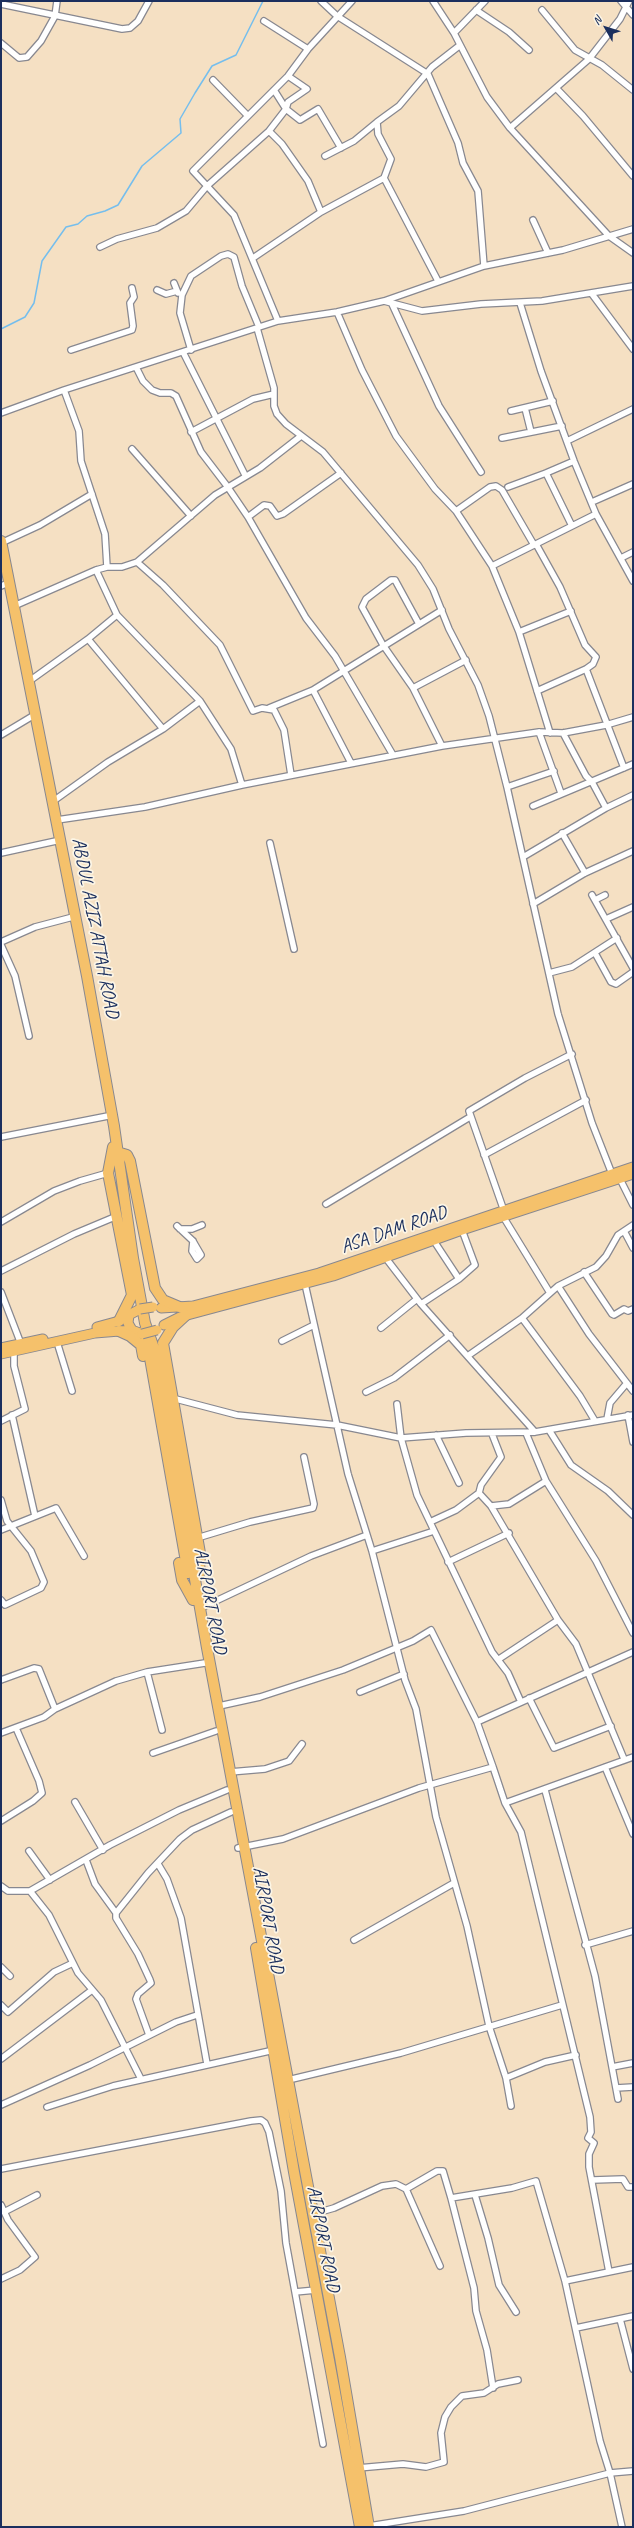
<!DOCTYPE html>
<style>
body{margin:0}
#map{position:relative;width:634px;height:2528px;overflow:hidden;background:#f5e0c3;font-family:Caveat,sans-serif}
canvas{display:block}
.frame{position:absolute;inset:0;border:2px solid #1b2f5e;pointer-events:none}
.north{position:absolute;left:586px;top:8px;width:40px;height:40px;-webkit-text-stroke:3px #fcf5e5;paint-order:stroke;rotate:309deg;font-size:11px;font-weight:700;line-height:16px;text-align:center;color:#1b2f5e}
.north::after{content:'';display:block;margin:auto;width:14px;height:18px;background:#1b2f5e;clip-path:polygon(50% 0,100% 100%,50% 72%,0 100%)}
</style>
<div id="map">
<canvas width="634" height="2528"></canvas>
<div class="frame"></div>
<div class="north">N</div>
</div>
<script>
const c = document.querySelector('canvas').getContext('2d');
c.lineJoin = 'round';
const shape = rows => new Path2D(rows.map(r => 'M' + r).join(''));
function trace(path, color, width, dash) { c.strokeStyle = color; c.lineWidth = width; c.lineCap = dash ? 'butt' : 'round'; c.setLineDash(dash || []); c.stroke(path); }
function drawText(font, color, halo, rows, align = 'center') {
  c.font = font + ' Caveat,sans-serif'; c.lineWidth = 3.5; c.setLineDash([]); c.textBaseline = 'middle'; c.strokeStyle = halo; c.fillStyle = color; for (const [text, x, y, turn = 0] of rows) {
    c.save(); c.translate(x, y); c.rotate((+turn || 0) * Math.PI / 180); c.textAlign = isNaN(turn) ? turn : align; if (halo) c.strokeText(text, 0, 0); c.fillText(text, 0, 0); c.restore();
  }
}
const stream = shape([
 [1,329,25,317,34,303,42,261,66,227,78,224,87,216,105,211,118,205,142,166,181,133,180,119,195,93,212,66,236,55,263,1]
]);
const street = shape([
 [321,1,337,16,428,74,458,143,463,163,478,191,484,266],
 [433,1,454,33,487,97,510,128,609,236,633,253],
 [621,1,633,15],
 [1,4,122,29,130,28,138,21,149,1],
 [476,10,509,32,529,50],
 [542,10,575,50,602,65,633,90],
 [264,21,308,49],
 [454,33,485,1],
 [1,43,19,58,27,57,41,41,55,16,57,1],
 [213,80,247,115],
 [556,88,583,116,633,176],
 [274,90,286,109,300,120,318,109,341,148],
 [510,128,589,59,620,19,629,1],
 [269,131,282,144,308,181,321,212],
 [325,156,354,141,377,122],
 [384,178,438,281],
 [533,220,548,253],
 [100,247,117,239,157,228,186,211,207,186,269,131,286,109,288,102,307,89,288,76],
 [253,258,321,212,384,178,391,159,378,134,377,122,399,106,432,67,459,46],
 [174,283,178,293],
 [157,290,166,294,177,291],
 [592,294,633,349],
 [384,301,422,311,481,304,542,301,633,286],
 [520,303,541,371,574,461,596,514,633,581],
 [392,304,439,406,481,472],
 [337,312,362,370,396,436,435,489,456,511,492,566,519,632,550,733],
 [278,321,234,215,193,171,288,76,308,49,352,1],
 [257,328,274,388,274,406,277,414,286,424,323,452,418,565,433,589,449,629,478,685,489,716,507,787,558,1014,592,1123,612,1174],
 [71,350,132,330,133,326,130,303,134,297,132,288],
 [191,350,180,313,182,295,191,276,221,256,228,254,234,257,242,286,259,327],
 [183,352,245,475],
 [136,367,143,381,152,390,160,393,171,393,176,396,201,452,227,486,248,517,306,618,335,656,393,755],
 [64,390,79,431,81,461,105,534,107,567],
 [525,408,531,432],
 [511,411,553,401],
 [1,413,64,390,278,321,337,312,384,301,484,266,563,250,633,229],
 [191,432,253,399,274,394],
 [502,438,562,426],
 [567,441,633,409],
 [132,449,191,516],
 [508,487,546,473],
 [592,502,633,484],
 [456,511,490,487,496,486,502,490,534,545],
 [248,517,264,505,270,506,277,516,283,514,341,473],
 [572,526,546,473,574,461],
 [1,543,40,525,92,494],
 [536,544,560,587,585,645,596,657,593,664,586,669,537,691],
 [621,558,633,552],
 [137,562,163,585,220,645,253,711,262,708,274,710,284,730,291,775],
 [492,566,596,514],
 [96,570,117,615,200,701,231,749,242,785],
 [1,586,6,584],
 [14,606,96,570,107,567,122,567,137,562,215,495,260,468,301,436],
 [419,624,395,580,391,580,366,599,362,607,383,645,413,688,442,746],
 [519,632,571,611],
 [88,639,163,729],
 [586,669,624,768],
 [28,682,88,639,117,615],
 [413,688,466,660],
 [313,690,351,763],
 [269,708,313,690,442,610],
 [539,732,561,793],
 [563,733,586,776,592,782,606,808],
 [1,735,31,717],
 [507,787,554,771],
 [52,802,108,762,163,729,200,701],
 [533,806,633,764],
 [57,820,145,807,242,785,442,746,539,732,563,733,606,725,633,717],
 [562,833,585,873],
 [270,843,294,949],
 [1,853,56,841],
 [523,857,606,808,633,795],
 [592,895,633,968],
 [595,900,605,895],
 [533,904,585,873,633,851],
 [606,919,633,907],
 [1,942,35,927,73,917],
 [1,945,15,976,29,1036],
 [595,953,611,982,616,984,633,972],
 [549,973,572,967,617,938],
 [1,1137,108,1116],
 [484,1155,586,1100],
 [620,1179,633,1205],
 [326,1204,470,1117],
 [504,1211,469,1111,525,1078,572,1054],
 [504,1218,550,1293],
 [1,1222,54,1191,80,1181,108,1173],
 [177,1226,193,1241,194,1243,201,1255,197,1259,192,1251,193,1241],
 [180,1229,192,1229,202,1225],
 [624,1231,633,1248],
 [434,1241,459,1279],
 [385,1257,421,1304,535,1432],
 [1,1271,74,1234,117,1216],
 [584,1272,612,1314,614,1315,624,1309,628,1311,633,1309],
 [305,1284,348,1474,372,1551,405,1680,416,1709,436,1817,467,1926,489,2026,506,2078,511,2106],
 [558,1286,589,1334,633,1391],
 [1,1292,21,1344],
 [421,1304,459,1279,475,1265,462,1230],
 [522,1318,580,1396,595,1421],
 [381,1328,417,1299],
 [282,1341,314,1325],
 [57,1342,72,1391],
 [469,1355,522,1318,558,1286,596,1267,606,1256,618,1235,633,1225],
 [366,1392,394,1378,450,1335],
 [172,1398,237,1415,337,1425,401,1438,466,1433,535,1432,633,1415],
 [397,1404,401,1438,417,1495,492,1652,508,1673,521,1702],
 [12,1415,35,1516],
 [628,1415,633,1442],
 [607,1419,610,1403,627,1383],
 [1,1421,25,1409,14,1366,14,1352],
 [549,1430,571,1465,608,1491,633,1515],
 [526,1433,546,1481,596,1561,633,1633],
 [436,1435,459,1483],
 [479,1493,481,1485,501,1457,492,1434],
 [1,1500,7,1521,31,1551,44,1582,41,1588,5,1605,1,1600],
 [491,1506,509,1504,546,1481],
 [430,1522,456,1510,479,1493,491,1506,558,1620,576,1644,624,1759],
 [1,1530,56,1508,84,1556],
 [197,1538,250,1522,313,1508,314,1504,304,1457],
 [372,1551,434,1531],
 [448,1562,509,1533],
 [201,1608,311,1556,367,1535],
 [499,1659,558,1620],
 [147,1672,162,1730],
 [1,1680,34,1668,39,1669,55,1709],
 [360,1692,404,1674],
 [529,1698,554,1748,611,1726],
 [219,1706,260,1697,343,1670,413,1641,431,1630,477,1722,493,1767],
 [477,1722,633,1652],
 [1,1733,44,1717,55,1709,116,1681,147,1672,205,1663],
 [153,1753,216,1731],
 [605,1767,633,1834],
 [230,1772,265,1769,289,1761,302,1744],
 [545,1790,595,1976,618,2099],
 [75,1802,103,1850],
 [505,1803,633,1757],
 [1,1821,33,1801,42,1793,39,1781,16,1728],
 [238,1848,283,1839,419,1788,493,1767,505,1803,521,1832,590,2117,591,2132,588,2138,594,2143,589,2154,589,2167,609,2272],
 [29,1851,50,1880],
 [86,1860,95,1884,116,1913,116,1918,138,1954,150,1980,151,1983,138,1994,136,1999,149,2035],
 [158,1864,167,1879,181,1918,207,2064],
 [1,1886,8,1891,30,1891,110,1845,179,1810,227,1790],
 [30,1891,49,1915,78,1973,101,2000,141,2079],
 [116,1913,148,1873,180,1839,192,1830,231,1812],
 [354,1940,454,1883],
 [585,1945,633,1931],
 [1,1967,10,1976],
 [1,2005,8,2012,54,1972,73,1963],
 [1,2059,92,1990],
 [612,2067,633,2063],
 [506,2078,545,2062,576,2055],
 [288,2080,401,2053,562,2005],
 [616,2088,633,2087],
 [1,2105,90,2065,176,2022,197,2015],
 [47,2107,113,2086,274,2050],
 [1,2169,251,2121,261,2120,265,2123,269,2132,281,2191,286,2243,323,2444],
 [593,2180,623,2179,628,2187,633,2187],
 [406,2189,440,2266],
 [475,2195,488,2238,499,2285,516,2312],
 [451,2198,474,2288,476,2311,487,2350,493,2388],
 [1,2205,8,2220,35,2257,20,2270,1,2279],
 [4,2212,37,2195],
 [313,2214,334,2208,382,2186,396,2184,406,2189,437,2171,443,2171,451,2198,512,2188,536,2181,565,2281,600,2441,610,2473,622,2527],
 [565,2281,633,2267],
 [295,2292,316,2290],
 [620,2319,633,2369],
 [576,2328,633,2316],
 [358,2468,403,2464,426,2467,444,2462,441,2433,445,2417,451,2407,462,2396,484,2393,498,2384,518,2380],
 [369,2526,464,2511,610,2473,633,2471]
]);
const primary = shape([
 [161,1308,193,1306,319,1273,633,1167],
 [140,1309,129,1315,128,1323,132,1330,142,1334],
 [164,1325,180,1317,333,1276,462,1230,633,1174],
 [97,1327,119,1321,129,1315],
 [1,1348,43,1339],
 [1,1354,95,1333,132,1330]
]);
const highway = shape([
 [1,541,87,976,114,1126,133,1258,145,1323,155,1351,207,1648,340,2357,369,2527],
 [113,1147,108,1173,132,1295,119,1321],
 [117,1152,127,1155,130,1161,155,1288,163,1300,182,1308],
 [186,1315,173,1327,163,1343,200,1553,199,1574],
 [145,1330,188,1573],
 [119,1331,130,1336,141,1345,143,1356],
 [179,1563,182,1580,193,1600],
 [256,1948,294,2172,360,2527]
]);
const primaryBridge = shape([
 [140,1309,153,1307],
 [142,1334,157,1330]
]);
const streetNames = [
 ["ABDUL AZIZ ATTAH ROAD",95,928,79],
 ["ASA DAM ROAD",394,1230,-19],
 ["AIRPORT ROAD",210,1601,79],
 ["AIRPORT ROAD",268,1920,80],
 ["AIRPORT ROAD",323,2239,79]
];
trace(stream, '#75beed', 1.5);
trace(street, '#888890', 8);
trace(primary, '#888890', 11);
trace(highway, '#888890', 12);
trace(street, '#fff', 5.5);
trace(primary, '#f5c16b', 9);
trace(highway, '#f5c16b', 10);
trace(primaryBridge, '#888890', 11, []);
trace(primaryBridge, '#f5c16b', 9);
drawText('19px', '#1b2f5e', '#fcf5e5', streetNames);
</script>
